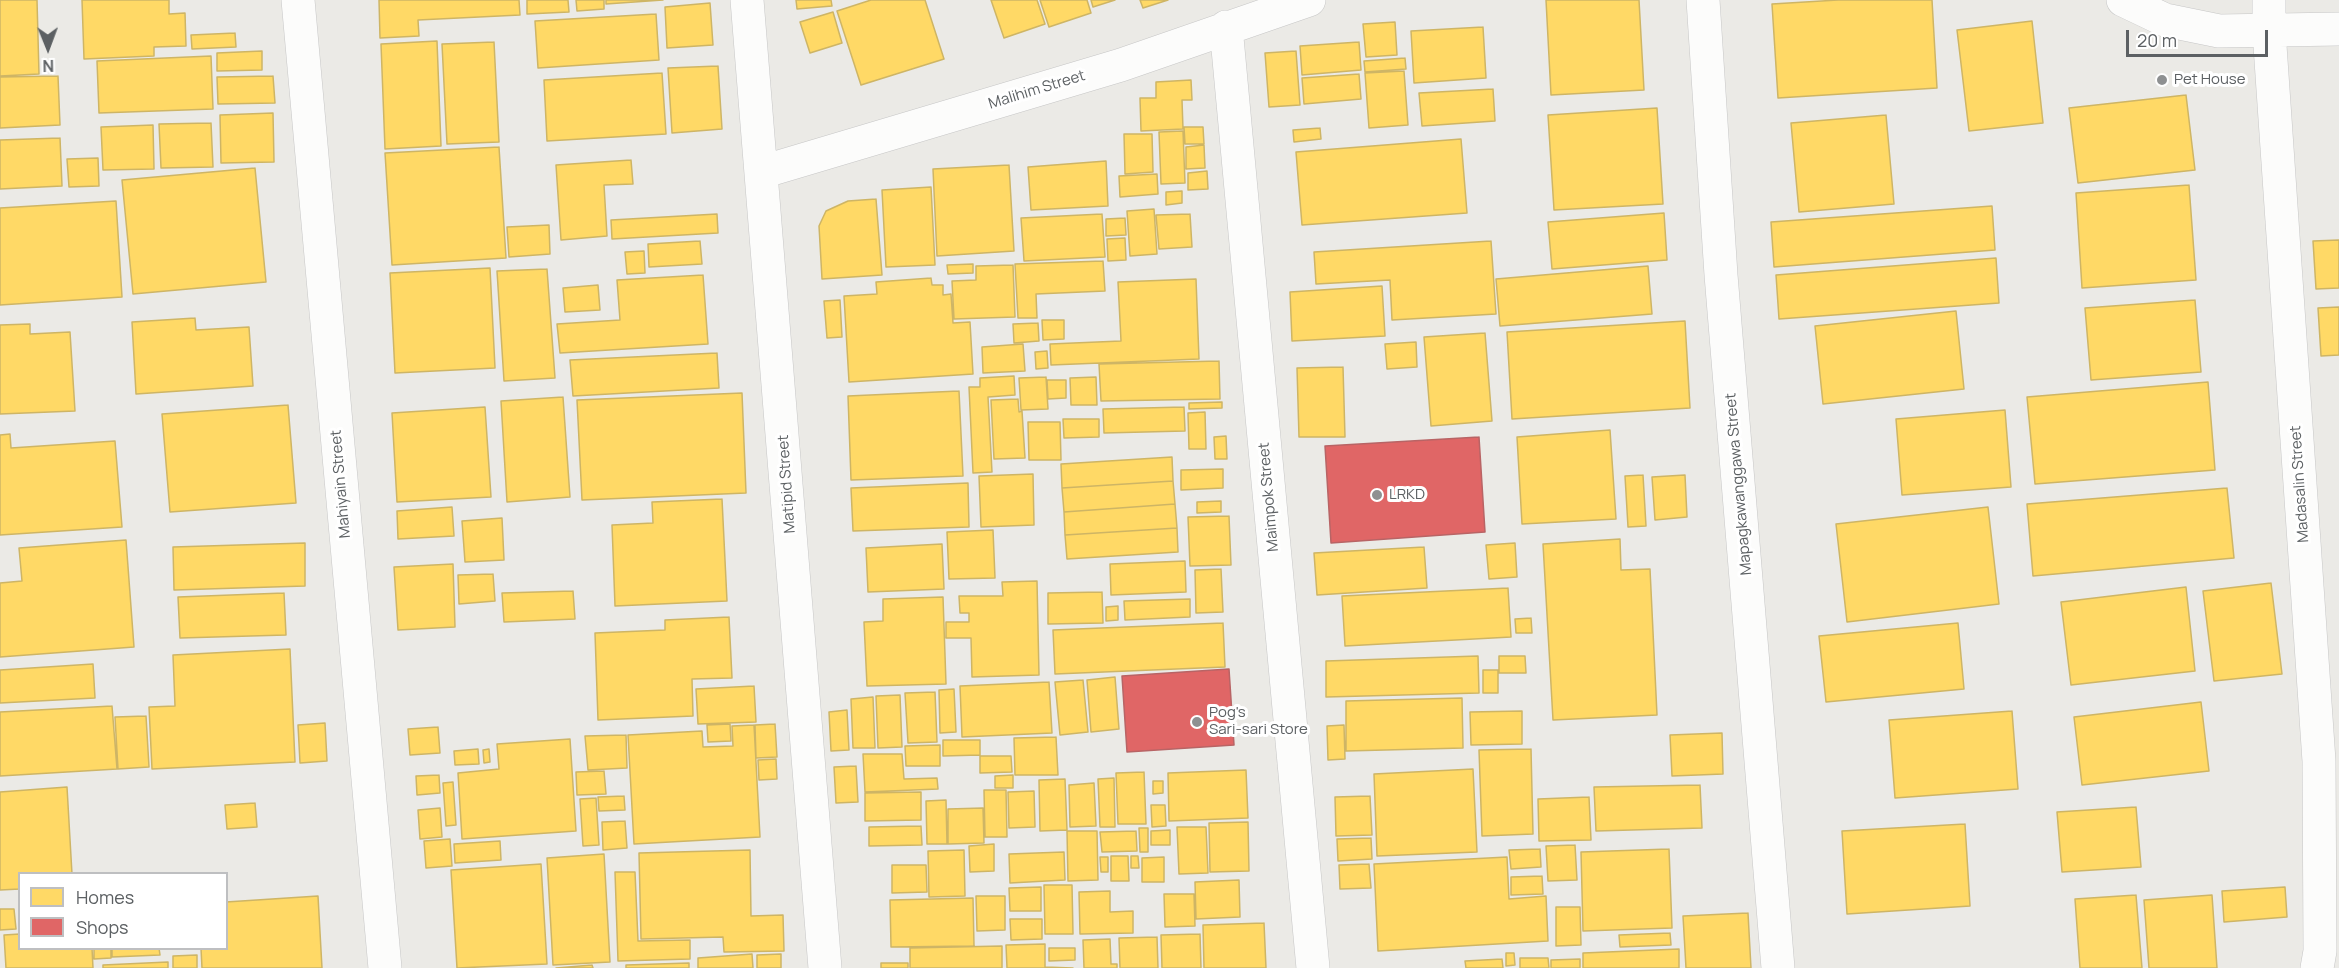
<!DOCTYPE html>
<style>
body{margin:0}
#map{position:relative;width:2339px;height:968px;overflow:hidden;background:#ebeae6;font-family:Manrope,sans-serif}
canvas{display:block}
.legend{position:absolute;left:18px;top:872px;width:210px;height:78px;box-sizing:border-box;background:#fff;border:2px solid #bebfc1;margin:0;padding:8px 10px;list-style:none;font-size:18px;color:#5c6063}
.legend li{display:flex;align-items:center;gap:12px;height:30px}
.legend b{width:30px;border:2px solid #bebfc1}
.north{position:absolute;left:18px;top:18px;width:60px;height:60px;-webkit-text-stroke:4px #fff;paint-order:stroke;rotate:179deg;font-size:16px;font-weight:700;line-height:24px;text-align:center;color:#5c6063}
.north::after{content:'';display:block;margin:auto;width:21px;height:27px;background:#5c6063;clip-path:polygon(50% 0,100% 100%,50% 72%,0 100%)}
.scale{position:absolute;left:2126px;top:30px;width:142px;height:27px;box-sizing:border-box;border:3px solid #5c6063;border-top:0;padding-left:8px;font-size:18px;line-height:21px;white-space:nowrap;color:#5c6063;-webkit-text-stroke:4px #fff;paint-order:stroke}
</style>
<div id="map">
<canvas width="2339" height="968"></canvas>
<ul class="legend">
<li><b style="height:16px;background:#ffd966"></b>Homes</li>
<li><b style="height:16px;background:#e06666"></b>Shops</li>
</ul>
<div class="north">N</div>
<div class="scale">20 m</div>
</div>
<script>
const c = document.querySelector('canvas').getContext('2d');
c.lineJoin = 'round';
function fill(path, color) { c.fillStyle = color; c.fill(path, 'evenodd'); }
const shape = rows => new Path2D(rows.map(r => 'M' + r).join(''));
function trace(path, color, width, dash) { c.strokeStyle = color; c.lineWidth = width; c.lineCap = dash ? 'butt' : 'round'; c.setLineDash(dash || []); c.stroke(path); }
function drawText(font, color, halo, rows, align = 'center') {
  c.font = font + ' Manrope,sans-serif'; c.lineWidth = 6; c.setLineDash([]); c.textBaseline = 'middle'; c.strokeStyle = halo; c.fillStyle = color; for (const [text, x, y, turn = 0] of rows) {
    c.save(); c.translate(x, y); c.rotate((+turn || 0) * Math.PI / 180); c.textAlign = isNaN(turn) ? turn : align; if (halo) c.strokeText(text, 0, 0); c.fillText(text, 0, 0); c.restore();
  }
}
const homes = shape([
 [0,0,37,0,39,74,0,76,0,0],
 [82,0,169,0,169,14,185,13,186,46,154,47,154,56,84,59,82,0],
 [379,0,519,0,520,15,418,20,419,36,380,38,379,0],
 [527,0,568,0,569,12,527,14,527,0],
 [576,0,604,0,604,9,577,11,576,0],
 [606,0,663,0,606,4,606,0],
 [796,0,831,0,832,6,797,9,796,0],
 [871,0,925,0,944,59,861,85,837,11,871,0],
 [991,0,1037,0,1045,24,1004,38,991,0],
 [1040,0,1087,0,1091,13,1049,27,1040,0],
 [1091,0,1115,0,1093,7,1091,0],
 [1140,0,1168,0,1143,8,1140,0],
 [1546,0,1639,0,1644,90,1551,95,1546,0],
 [1838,0,1932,0,1937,88,1778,98,1772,4,1838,0],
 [710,3,713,45,667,48,665,7,710,3],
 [833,12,842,43,810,53,800,22,833,12],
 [656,14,659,60,538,68,535,21,656,14],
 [2032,21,2043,123,1969,131,1957,30,2032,21],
 [1395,22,1397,55,1366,57,1363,24,1395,22],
 [1483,27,1486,78,1414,83,1411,31,1483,27],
 [235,33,236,47,192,49,191,35,235,33],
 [437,41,441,146,385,149,381,44,437,41],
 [494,42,499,142,447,144,442,44,494,42],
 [1359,42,1361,70,1302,75,1300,46,1359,42],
 [262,51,262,70,217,71,217,53,262,51],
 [1296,51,1300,105,1269,107,1265,53,1296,51],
 [211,56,213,109,99,113,97,61,211,56],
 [1405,58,1406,69,1365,72,1364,61,1405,58],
 [718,66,722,129,672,133,668,68,718,66],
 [1404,71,1408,125,1369,128,1365,73,1404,71],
 [662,73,666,134,547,141,544,80,662,73],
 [1359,74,1361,99,1304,104,1302,78,1359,74],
 [58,76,60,125,0,128,0,77,58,76],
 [273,76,275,103,218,104,217,77,273,76],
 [1191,80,1192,100,1182,100,1183,129,1141,131,1140,98,1156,98,1156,82,1191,80],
 [1493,89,1495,121,1422,126,1419,93,1493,89],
 [2186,95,2195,170,2078,183,2069,108,2186,95],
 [1657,108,1663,204,1554,210,1548,115,1657,108],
 [273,113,274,162,221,163,220,115,273,113],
 [1886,115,1894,204,1799,212,1791,123,1886,115],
 [211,123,213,167,161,168,159,124,211,123],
 [153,125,154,169,103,170,101,127,153,125],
 [1184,127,1203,127,1204,144,1185,144,1184,127],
 [1320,128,1321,139,1294,142,1293,130,1320,128],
 [1183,131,1185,183,1161,184,1159,132,1183,131],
 [1124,134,1152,134,1153,172,1125,174,1124,134],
 [60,138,62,186,0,189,0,140,60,138],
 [1461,139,1467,213,1302,225,1296,152,1461,139],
 [1204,145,1205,168,1186,169,1186,147,1204,145],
 [499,147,506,258,392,265,385,153,499,147],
 [98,158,99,186,69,187,67,159,98,158],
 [631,160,633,184,604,185,607,236,561,240,556,165,631,160],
 [1106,161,1108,206,1031,210,1028,167,1106,161],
 [1009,165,1014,251,937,256,933,169,1009,165],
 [255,168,266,282,133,294,122,180,255,168],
 [1207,171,1208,189,1188,190,1188,173,1207,171],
 [1157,174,1158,194,1120,197,1119,176,1157,174],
 [2189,185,2196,280,2082,288,2076,193,2189,185],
 [931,187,935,265,886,267,882,190,931,187],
 [1182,191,1182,203,1166,205,1166,192,1182,191],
 [876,199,882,275,822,279,819,226,826,211,848,201,876,199],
 [116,201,122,297,0,305,0,208,116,201],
 [1992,206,1995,250,1774,267,1771,222,1992,206],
 [1154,209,1157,254,1130,256,1127,211,1154,209],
 [1664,213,1667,260,1552,269,1548,222,1664,213],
 [717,214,718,233,612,239,611,220,717,214],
 [1102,214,1105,257,1024,261,1021,218,1102,214],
 [1190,214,1192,247,1159,249,1156,215,1190,214],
 [1125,218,1126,235,1106,236,1106,219,1125,218],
 [549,225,550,254,509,257,507,227,549,225],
 [1125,238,1126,260,1108,261,1107,239,1125,238],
 [2339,240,2339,288,2316,289,2313,241,2339,240],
 [700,241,702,264,649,267,648,244,700,241],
 [1491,241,1496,314,1392,320,1390,280,1316,284,1314,252,1491,241],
 [644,251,645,273,627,274,625,252,644,251],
 [1996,258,1999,303,1779,319,1776,275,1996,258],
 [1103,261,1105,291,1036,294,1037,318,1018,318,1015,264,1103,261],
 [973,264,973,273,948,274,947,265,973,264],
 [1013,265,1015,317,954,319,952,281,976,280,976,266,1013,265],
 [1648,266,1652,314,1500,326,1496,279,1648,266],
 [490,268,495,368,395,373,390,273,490,268],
 [547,269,555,378,504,381,497,271,547,269],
 [703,275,708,344,560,353,557,324,620,320,617,280,703,275],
 [931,278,932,285,943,285,943,295,951,294,953,323,970,322,973,374,849,382,844,296,877,294,876,282,931,278],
 [1196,279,1199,359,1051,365,1050,344,1121,341,1118,282,1196,279],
 [598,285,600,310,565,312,563,288,598,285],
 [1382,286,1385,336,1292,341,1290,292,1382,286],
 [840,300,842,337,827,338,824,301,840,300],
 [2195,300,2201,372,2091,380,2085,308,2195,300],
 [2339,307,2339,355,2321,356,2318,308,2339,307],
 [1956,311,1964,389,1823,404,1815,326,1956,311],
 [195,318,196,330,249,327,253,386,136,394,132,322,195,318],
 [1042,320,1064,320,1064,339,1043,340,1042,320],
 [1685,321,1690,408,1512,419,1507,332,1685,321],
 [1038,323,1039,341,1014,343,1013,324,1038,323],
 [30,324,30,334,70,332,75,411,0,414,0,325,30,324],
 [1485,333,1492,421,1431,426,1424,337,1485,333],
 [1416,342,1417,367,1387,369,1385,344,1416,342],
 [1023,344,1025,371,983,373,982,347,1023,344],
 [1047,351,1048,368,1036,369,1035,352,1047,351],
 [717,353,719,388,573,396,570,360,717,353],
 [1219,361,1220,399,1101,401,1099,364,1219,361],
 [1343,367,1345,437,1299,437,1297,368,1343,367],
 [1014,376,1015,395,988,397,992,472,973,473,969,387,980,387,980,378,1014,376],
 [1046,377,1048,409,1021,410,1019,378,1046,377],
 [1096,377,1097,405,1071,405,1070,378,1096,377],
 [1047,380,1066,380,1066,398,1048,399,1047,380],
 [2208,382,2215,470,2035,484,2027,397,2208,382],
 [959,391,963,476,851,480,848,396,959,391],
 [742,393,746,493,582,500,577,400,742,393],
 [563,397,570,497,507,502,501,401,563,397],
 [1018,399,1019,412,1022,411,1025,458,994,459,991,400,1018,399],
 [1222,402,1222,408,1189,409,1189,403,1222,402],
 [288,405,296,503,170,512,162,414,288,405],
 [485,407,491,497,397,502,392,413,485,407],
 [1184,407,1185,431,1104,433,1103,409,1184,407],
 [2005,410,2011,487,1902,495,1896,419,2005,410],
 [1205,412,1206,449,1189,449,1188,413,1205,412],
 [1063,419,1099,419,1099,437,1064,438,1063,419],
 [1028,422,1060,422,1061,460,1029,460,1028,422],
 [1610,430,1616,519,1522,524,1517,437,1610,430],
 [10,434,11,448,115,441,122,527,0,535,0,435,10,434],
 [1226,436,1227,459,1215,459,1214,437,1226,436],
 [1172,457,1173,481,1062,488,1061,464,1172,457],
 [1223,469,1223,488,1181,490,1181,470,1223,469],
 [1033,474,1034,525,981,527,979,476,1033,474],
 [1643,475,1646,526,1628,527,1625,476,1643,475],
 [1685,475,1687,517,1655,520,1652,477,1685,475],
 [1173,481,1175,504,1064,512,1062,488,1173,481],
 [968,483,969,527,853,531,851,488,968,483],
 [2227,488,2234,558,2033,576,2027,504,2227,488],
 [722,499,727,601,615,606,612,525,653,523,652,502,722,499],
 [1221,501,1221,512,1197,513,1197,502,1221,501],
 [1175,504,1177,528,1065,535,1064,512,1175,504],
 [452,507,454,536,398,539,397,511,452,507],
 [1988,507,1999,604,1847,622,1836,524,1988,507],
 [1229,516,1231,565,1190,566,1188,517,1229,516],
 [502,518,504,560,465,562,462,521,502,518],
 [1177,528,1178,552,1067,559,1065,535,1177,528],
 [993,530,995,578,949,579,947,532,993,530],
 [1620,539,1621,570,1650,569,1657,715,1553,720,1543,544,1620,539],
 [126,540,134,647,0,657,0,583,22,581,19,548,126,540],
 [305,543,305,586,174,590,173,547,305,543],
 [1515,543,1517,577,1489,579,1486,545,1515,543],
 [942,544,944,589,868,592,866,548,942,544],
 [1424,547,1427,588,1317,595,1314,553,1424,547],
 [1185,561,1186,592,1111,595,1110,564,1185,561],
 [453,564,455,627,398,630,394,567,453,564],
 [1221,569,1223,612,1196,613,1195,570,1221,569],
 [493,574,495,601,459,604,458,575,493,574],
 [1037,581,1039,675,972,677,971,638,946,638,946,622,969,622,969,613,960,613,959,596,1003,596,1002,582,1037,581],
 [2271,583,2282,674,2214,681,2203,591,2271,583],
 [2186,587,2195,671,2071,685,2061,602,2186,587],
 [1508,588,1511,637,1345,646,1342,596,1508,588],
 [573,591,575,619,504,622,502,593,573,591],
 [1102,592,1103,623,1048,624,1048,593,1102,592],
 [284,593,286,635,180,638,178,597,284,593],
 [943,597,946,684,867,686,864,622,883,621,883,599,943,597],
 [1190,599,1190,617,1125,620,1124,601,1190,599],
 [1118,606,1118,620,1106,621,1106,607,1118,606],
 [729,617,732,678,692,679,693,716,598,720,595,633,665,630,665,620,729,617],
 [1531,618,1532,633,1516,633,1515,619,1531,618],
 [1223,623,1225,667,1055,674,1053,630,1223,623],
 [1958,623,1964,689,1826,702,1819,636,1958,623],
 [290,649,295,762,152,769,149,707,175,706,173,655,290,649],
 [1478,656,1479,693,1326,697,1326,661,1478,656],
 [1499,656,1525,656,1526,673,1499,673,1499,656],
 [93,664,95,698,0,703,0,670,93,664],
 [1483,670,1498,670,1498,693,1483,693,1483,670],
 [1115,677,1119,729,1091,732,1087,680,1115,677],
 [1083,680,1088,732,1060,735,1055,682,1083,680],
 [1049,682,1052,733,962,737,960,686,1049,682],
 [754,686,756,722,698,724,696,689,754,686],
 [954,689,956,732,940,733,939,690,954,689],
 [935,692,937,742,908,743,905,693,935,692],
 [900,695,902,747,878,748,876,696,900,695],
 [873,697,875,748,853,748,851,699,873,697],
 [1462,698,1463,748,1346,751,1346,701,1462,698],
 [2201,702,2209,771,2082,785,2074,717,2201,702],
 [112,706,117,769,0,776,0,712,112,706],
 [847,710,849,750,831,751,829,712,847,710],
 [1522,711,1522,744,1471,745,1470,712,1522,711],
 [2012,711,2018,789,1895,798,1889,720,2012,711],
 [146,716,149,767,118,769,115,717,146,716],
 [325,723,327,761,300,763,298,725,325,723],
 [730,724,731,741,708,742,707,725,730,724],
 [775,724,777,757,756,758,755,725,775,724],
 [754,725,760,837,634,844,628,735,702,731,703,747,733,746,732,726,754,725],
 [1344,725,1345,759,1328,760,1327,726,1344,725],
 [438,727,440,753,410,755,408,729,438,727],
 [1722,733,1723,774,1672,776,1670,735,1722,733],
 [626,735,627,768,588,770,585,736,626,735],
 [1056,737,1058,775,1015,775,1014,738,1056,737],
 [570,739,576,831,462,839,458,773,499,769,497,744,570,739],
 [943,740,980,740,980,755,943,756,943,740],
 [940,745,940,766,906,766,905,746,940,745],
 [478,749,479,764,455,765,454,751,478,749],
 [489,749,490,762,484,763,483,750,489,749],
 [1531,749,1533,834,1482,836,1479,750,1531,749],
 [863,754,902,754,904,779,937,778,938,789,865,792,863,754],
 [980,756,1011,756,1012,772,980,773,980,756],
 [776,759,777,779,759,780,758,760,776,759],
 [856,766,858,802,836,803,834,767,856,766],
 [1473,769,1477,852,1377,856,1374,774,1473,769],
 [1246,770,1248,818,1169,821,1168,773,1246,770],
 [604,771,606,794,577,795,576,772,604,771],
 [1144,772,1146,824,1118,824,1116,773,1144,772],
 [439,775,440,793,417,795,416,776,439,775],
 [1013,775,1013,788,995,788,995,776,1013,775],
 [1114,778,1115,827,1100,827,1098,779,1114,778],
 [1065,779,1067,830,1040,831,1039,780,1065,779],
 [1153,781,1163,781,1163,793,1153,794,1153,781],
 [453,782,456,825,446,826,443,783,453,782],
 [1094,783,1096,826,1070,827,1069,785,1094,783],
 [1700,785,1702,828,1596,831,1594,787,1700,785],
 [67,787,72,874,20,874,20,889,0,890,0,792,67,787],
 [984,790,1006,790,1007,837,985,837,984,790],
 [1034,791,1035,827,1009,828,1008,792,1034,791],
 [921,792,921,820,865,821,865,793,921,792],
 [624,796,625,810,599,811,598,797,624,796],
 [1370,796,1372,835,1336,836,1335,797,1370,796],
 [1589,797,1591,840,1539,841,1538,799,1589,797],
 [596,798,599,845,583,846,580,799,596,798],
 [946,800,947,844,927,844,926,801,946,800],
 [255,803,257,827,227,829,225,805,255,803],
 [1151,805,1165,805,1166,826,1152,827,1151,805],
 [2136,807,2141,867,2062,872,2057,812,2136,807],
 [440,808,442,837,420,839,418,810,440,808],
 [983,808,984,843,948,844,948,809,983,808],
 [625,821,627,848,603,850,602,822,625,821],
 [1248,822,1249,871,1210,872,1209,823,1248,822],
 [1965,824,1970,906,1847,914,1842,831,1965,824],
 [921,826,922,845,869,846,869,827,921,826],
 [1177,827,1206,827,1208,873,1179,874,1177,827],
 [1139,828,1148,828,1148,852,1140,852,1139,828],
 [1170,830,1170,845,1151,845,1151,831,1170,830],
 [1067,831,1097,831,1098,880,1068,881,1067,831],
 [1136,831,1137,851,1102,852,1100,832,1136,831],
 [1371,838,1372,859,1338,861,1337,839,1371,838],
 [450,839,452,866,426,868,424,841,450,839],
 [500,841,501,860,455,863,454,844,500,841],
 [994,844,994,871,970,872,969,846,994,844],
 [1575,845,1577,880,1548,881,1546,846,1575,845],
 [1540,849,1541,867,1511,869,1509,850,1540,849],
 [1669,849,1672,928,1583,931,1581,852,1669,849],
 [750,850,751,916,783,915,784,951,724,952,723,937,641,939,639,853,750,850],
 [964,850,965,896,929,897,928,851,964,850],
 [1064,852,1065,880,1010,883,1009,854,1064,852],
 [604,854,610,962,553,965,547,858,604,854],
 [1111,856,1128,856,1129,881,1111,881,1111,856],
 [1131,856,1138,856,1139,868,1131,868,1131,856],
 [1100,857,1108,857,1108,872,1101,872,1100,857],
 [1164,857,1164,882,1142,882,1142,858,1164,857],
 [1507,857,1509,899,1546,896,1548,941,1378,951,1374,864,1507,857],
 [541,864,547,964,457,968,451,870,541,864],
 [1369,864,1371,888,1340,889,1339,865,1369,864],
 [892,865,926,865,927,892,892,893,892,865],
 [615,872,635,872,638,941,690,940,690,959,618,961,615,872],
 [1542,876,1543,894,1511,895,1511,877,1542,876],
 [1239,880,1240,917,1196,919,1195,882,1239,880],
 [1044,885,1072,885,1073,934,1045,934,1044,885],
 [1041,887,1041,911,1010,911,1009,888,1041,887],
 [2285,887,2287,917,2224,922,2222,891,2285,887],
 [1110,891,1110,912,1133,911,1133,933,1080,934,1079,892,1110,891],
 [1164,894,1194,894,1195,926,1165,927,1164,894],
 [2136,895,2142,968,2080,968,2075,899,2136,895],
 [2212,895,2217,968,2149,968,2144,900,2212,895],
 [318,896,322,968,202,968,201,948,226,948,226,902,318,896],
 [976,896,1005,896,1005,930,977,931,976,896],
 [973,898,974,946,891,947,890,900,973,898],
 [1556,907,1580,907,1581,945,1556,946,1556,907],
 [0,909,14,909,16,929,0,930,0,909],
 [1748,913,1751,968,1686,968,1683,916,1748,913],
 [1010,919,1042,919,1042,939,1011,940,1010,919],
 [1264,923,1266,968,1204,968,1203,925,1264,923],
 [1670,933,1671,945,1620,947,1619,935,1670,933],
 [20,934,20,948,92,948,93,968,6,968,4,935,20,934],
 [1200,934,1201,968,1162,968,1161,935,1200,934],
 [1157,937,1158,968,1120,968,1119,938,1157,937],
 [1110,939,1111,964,1117,964,1117,968,1084,968,1083,940,1110,939],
 [1045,944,1045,967,1073,968,1007,968,1006,945,1045,944],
 [1002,946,1002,968,910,968,910,948,1002,946],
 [111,948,111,958,94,959,94,949,111,948],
 [112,948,159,948,160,955,112,957,112,948],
 [1049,948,1075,948,1075,960,1049,961,1049,948],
 [1679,949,1679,968,1583,968,1583,953,1679,949],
 [1506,953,1514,953,1515,965,1506,966,1506,953],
 [752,954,753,968,698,968,698,958,752,954],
 [781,954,781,968,757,968,757,955,781,954],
 [197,955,197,968,173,968,173,956,197,955],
 [1520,958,1548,958,1549,968,1520,968,1520,958],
 [1502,959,1503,968,1466,968,1465,961,1502,959],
 [1580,959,1580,968,1551,968,1551,960,1580,959],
 [168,962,168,968,103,968,103,965,168,962],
 [689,963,689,968,626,968,626,965,689,963],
 [881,963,908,963,908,968,881,968,881,963],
 [592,965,593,968,556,968,592,965]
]);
const shops = shape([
 [1479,437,1485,532,1331,543,1325,446,1479,437],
 [1229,669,1234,745,1127,752,1122,676,1229,669]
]);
const minor = shape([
 [298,0,385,968],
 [747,0,825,968],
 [1703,0,1721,275,1778,968],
 [2123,0,2165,20,2219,31,2339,29],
 [2269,0,2269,31,2319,761,2320,951,2317,968],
 [1226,27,1313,968],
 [762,172,1121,65,1309,0]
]);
const markers = [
 [2162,80,6,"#8e9091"],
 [1377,495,6,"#8e9091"],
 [1197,722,6,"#8e9091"]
];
const poiNames = [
 ["Pet House",2174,80],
 ["LRKD",1389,495],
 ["Pog's",1209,713],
 ["Sari-sari Store",1209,730]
];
const streetNames = [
 ["Malihim Street",1037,90,-17],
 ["Mahiyain Street",341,484,-95],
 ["Matipid Street",787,484,-94],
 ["Mapagkawanggawa Street",1739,484,-95],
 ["Madasalin Street",2300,484,-94],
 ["Maimpok Street",1269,497,-95]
];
fill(homes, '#ffd966');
trace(homes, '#ceb565', 1.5);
fill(shops, '#e06666');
trace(shops, '#b86465', 1.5);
trace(minor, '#c6c6c6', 34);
trace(minor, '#fcfcfb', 33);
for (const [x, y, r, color] of markers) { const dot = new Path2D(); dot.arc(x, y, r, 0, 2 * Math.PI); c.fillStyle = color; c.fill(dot); trace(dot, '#fff', 2); }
drawText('15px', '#5c6063', '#fff', poiNames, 'left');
drawText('15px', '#5c6063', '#fff', streetNames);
</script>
